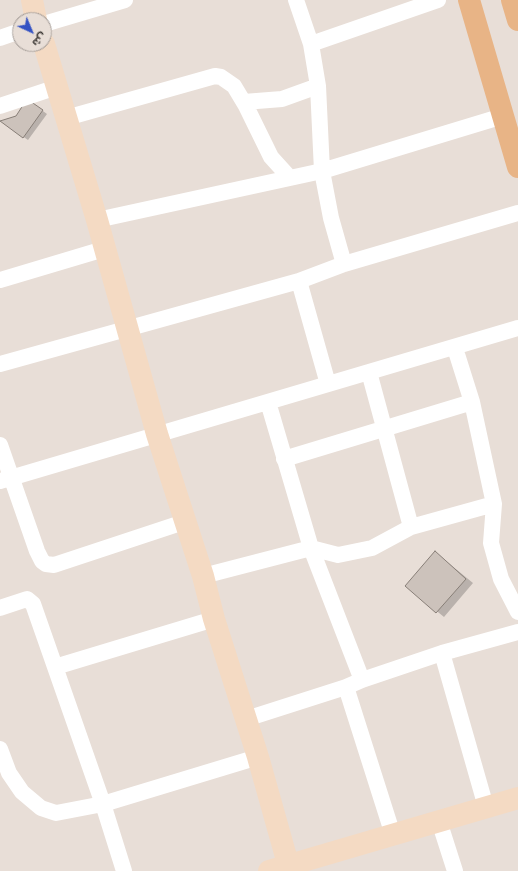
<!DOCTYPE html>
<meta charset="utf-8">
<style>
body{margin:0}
#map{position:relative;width:518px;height:871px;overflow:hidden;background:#e8ded7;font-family:"Titillium Web","Noto Sans Arabic",sans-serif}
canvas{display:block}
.north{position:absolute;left:12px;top:12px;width:40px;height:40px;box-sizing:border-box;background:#e8ded7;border:1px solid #a49c97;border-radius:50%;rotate:136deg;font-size:11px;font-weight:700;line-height:16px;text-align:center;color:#3e3a37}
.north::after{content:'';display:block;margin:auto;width:14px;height:18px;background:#3452c3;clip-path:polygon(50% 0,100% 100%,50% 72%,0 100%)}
</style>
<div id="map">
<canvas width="518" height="871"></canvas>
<div class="north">ش</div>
</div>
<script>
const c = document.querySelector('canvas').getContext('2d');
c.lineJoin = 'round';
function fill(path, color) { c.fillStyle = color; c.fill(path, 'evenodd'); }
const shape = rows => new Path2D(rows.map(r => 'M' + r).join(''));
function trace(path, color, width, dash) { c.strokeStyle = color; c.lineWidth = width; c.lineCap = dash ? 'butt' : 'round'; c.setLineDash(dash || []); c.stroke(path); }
const shadow = shape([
 [32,103,47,114,28,140,2,122,17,117],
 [435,552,473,583,444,617,406,586]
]);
const building = shape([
 [27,99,43,110,23,138,0,121,16,116,27,99],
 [435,551,466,579,436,613,405,586,435,551]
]);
const street = shape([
 [296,0,311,44,318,86,322,171,331,218,344,264],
 [44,24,125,0],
 [0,38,20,31],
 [311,44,438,0],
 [244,102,282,99,318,86],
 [0,106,57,87],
 [66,118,215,76,221,77,234,86,246,106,271,157,290,178],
 [97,220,322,171,503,116],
 [0,280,104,249],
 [299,281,328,384],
 [455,348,472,402,494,504,491,543,501,579,518,612],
 [0,364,299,281,344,264,518,213],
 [369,372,411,527],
 [268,402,311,548,362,680],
 [0,445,37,551,42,561,46,564,54,565,184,522],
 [284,459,472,402],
 [0,481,518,328],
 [203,576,311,548,338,555,372,548,411,527,494,504],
 [0,608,27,599,33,604,103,804,124,871],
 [442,653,486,807],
 [55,667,214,619],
 [346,687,393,835],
 [246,719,346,687,362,680,442,653,518,632],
 [0,749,9,773,22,792,41,808,56,813,103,804,258,757],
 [439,821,455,871]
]);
const secondary = shape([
 [32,0,36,20],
 [44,44,97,220,157,434,203,576,214,619,258,757,290,871],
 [269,871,518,798]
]);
const primary = shape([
 [469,0,518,167],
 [512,0,518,20]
]);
fill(shadow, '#0003');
fill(building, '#ccc2bb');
trace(building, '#877e77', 1);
trace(street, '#fff', 16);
trace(secondary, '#f4dac3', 22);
trace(primary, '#e8b486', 22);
</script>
